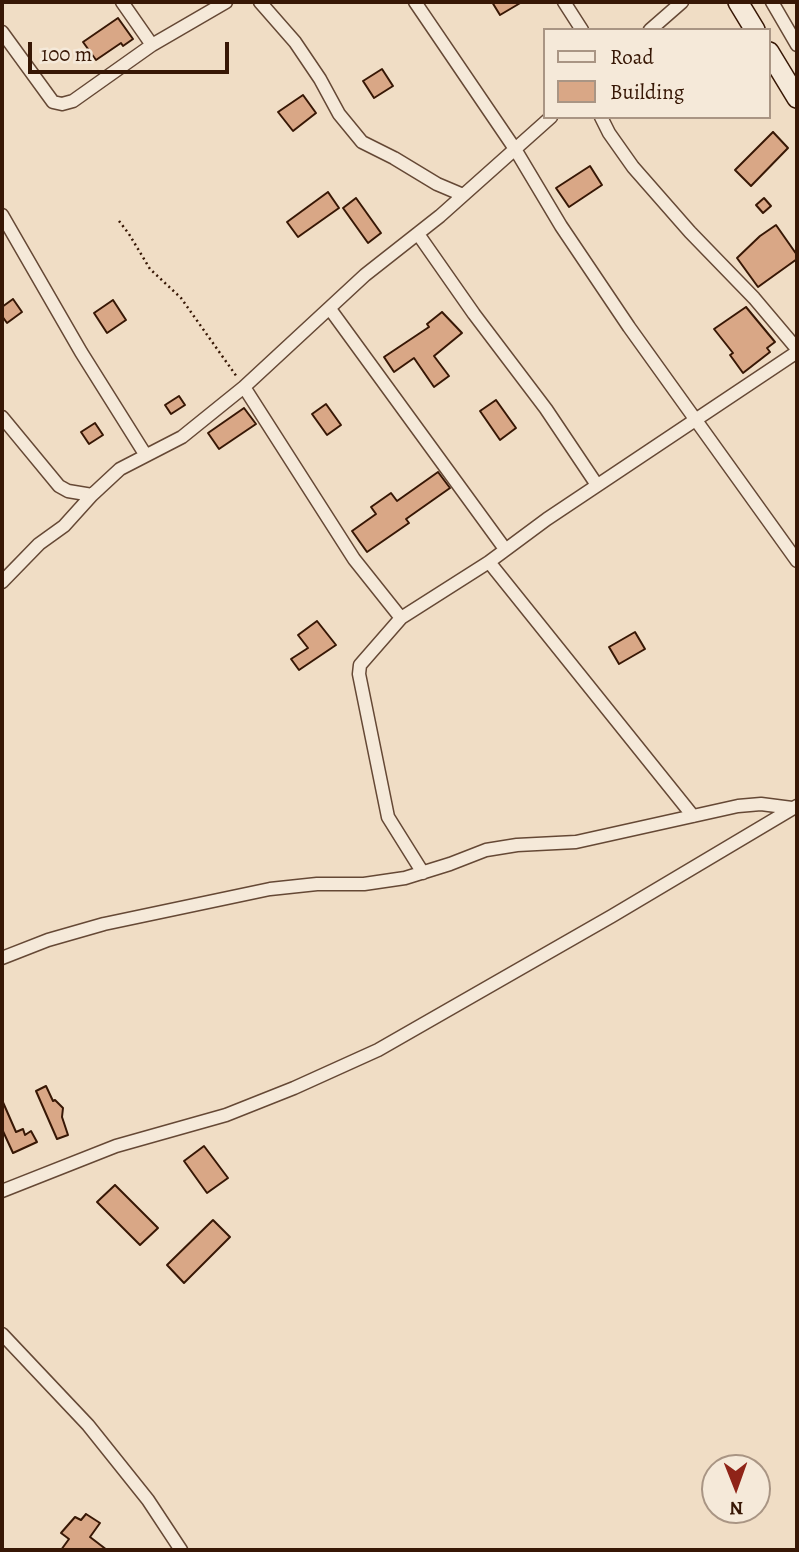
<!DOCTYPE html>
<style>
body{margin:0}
#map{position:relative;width:799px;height:1552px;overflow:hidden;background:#f0ddc5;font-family:Alegreya,serif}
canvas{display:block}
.frame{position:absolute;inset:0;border:4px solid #371705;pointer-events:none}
.legend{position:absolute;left:543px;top:28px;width:228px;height:91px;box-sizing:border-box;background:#f5e9d9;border:2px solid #a99584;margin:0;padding:9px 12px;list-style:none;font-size:21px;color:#371705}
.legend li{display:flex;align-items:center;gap:14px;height:35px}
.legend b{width:35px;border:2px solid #a99584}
.north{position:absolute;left:701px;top:1454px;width:70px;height:70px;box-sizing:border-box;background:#f5e9d9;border:2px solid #a99584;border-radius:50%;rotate:179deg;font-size:19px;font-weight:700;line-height:28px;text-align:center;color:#371705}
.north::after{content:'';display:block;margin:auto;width:24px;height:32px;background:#8f2418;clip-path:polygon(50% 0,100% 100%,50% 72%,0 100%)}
.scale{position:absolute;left:28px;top:42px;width:201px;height:32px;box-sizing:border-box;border:4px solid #371705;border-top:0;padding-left:9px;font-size:21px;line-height:24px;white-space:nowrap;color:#371705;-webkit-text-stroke:5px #f5e9d9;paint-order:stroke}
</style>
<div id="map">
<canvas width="799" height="1552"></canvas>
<div class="frame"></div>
<ul class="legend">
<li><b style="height:9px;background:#f5e9d9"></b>Road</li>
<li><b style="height:19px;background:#d9a786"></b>Building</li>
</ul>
<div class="north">N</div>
<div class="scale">100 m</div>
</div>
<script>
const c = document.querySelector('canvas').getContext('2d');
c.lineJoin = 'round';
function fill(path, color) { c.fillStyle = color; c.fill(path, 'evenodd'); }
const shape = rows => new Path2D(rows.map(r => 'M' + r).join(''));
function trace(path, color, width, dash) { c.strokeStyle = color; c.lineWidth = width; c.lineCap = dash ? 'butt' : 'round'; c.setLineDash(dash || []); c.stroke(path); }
const building = shape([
 [492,2,522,2,500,15,492,2],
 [118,18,133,39,123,46,121,43,96,60,83,42,118,18],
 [382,69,393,86,374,98,363,81,382,69],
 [303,95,316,113,293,131,278,112,303,95],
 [773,132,788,148,751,186,735,170,773,132],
 [590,166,602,185,569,207,556,188,590,166],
 [328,192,339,208,298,237,287,222,328,192],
 [356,198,381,233,368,243,343,208,356,198],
 [764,198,771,206,763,213,756,205,764,198],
 [776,225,797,255,797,259,758,287,737,258,760,236,776,225],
 [13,299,22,312,7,323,2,316,2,307,13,299],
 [113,300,126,320,107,333,94,313,113,300],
 [746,307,775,342,767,348,770,352,743,373,730,355,733,353,714,329,746,307],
 [442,312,462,333,434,356,449,376,434,387,414,358,394,372,384,357,429,327,427,324,442,312],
 [179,396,185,405,171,414,165,405,179,396],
 [496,400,516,428,500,440,480,411,496,400],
 [326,404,341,425,327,435,312,414,326,404],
 [244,408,256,424,219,449,208,433,244,408],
 [95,423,103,435,89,444,81,432,95,423],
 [438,472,450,488,406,519,409,523,367,552,352,531,376,514,371,507,391,493,397,501,438,472],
 [317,621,336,645,299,670,291,659,308,648,298,635,317,621],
 [635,632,645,649,619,664,609,647,635,632],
 [46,1086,53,1101,55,1100,63,1108,62,1117,68,1135,57,1139,36,1091,46,1086],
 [2,1100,16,1132,23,1129,25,1135,31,1131,37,1142,13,1153,2,1129,2,1100],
 [204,1146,228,1178,207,1193,184,1161,204,1146],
 [115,1185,158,1228,140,1245,97,1202,115,1185],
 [213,1220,230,1237,184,1283,167,1265,213,1220],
 [86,1514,100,1523,90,1537,107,1550,61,1550,69,1539,61,1533,75,1517,81,1520,86,1514]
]);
const path = shape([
 [119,221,129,234,150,269,181,298,237,377]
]);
const street = shape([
 [122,2,152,45],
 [260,2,295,42,320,79,339,114,362,142,394,158,437,184,463,195],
 [415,2,515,149,561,226,629,327,797,561],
 [564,2,582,30],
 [772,2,797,45],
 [650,30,682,2],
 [2,32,53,102,62,104,73,101,152,45,226,2],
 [601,117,609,133,633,167,690,232,754,298,797,349],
 [2,215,81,352,145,454],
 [418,234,474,314,546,409,597,485],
 [330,309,505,549],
 [244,387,354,559,401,618],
 [2,417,59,486,68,491,92,495,120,469,182,437,244,387,365,275,440,216,551,117],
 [489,562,693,816],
 [2,582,39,544,64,526,92,495],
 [423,873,388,817,359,674,360,665,401,618,489,562,547,519,797,352],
 [2,958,48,940,104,924,270,889,317,884,364,884,405,878,450,864,486,850,517,845,576,842,738,806,761,804,792,808],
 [2,1191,116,1146,226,1115,294,1088,378,1050,612,916,797,806],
 [2,1334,88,1425,148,1500,181,1550]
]);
const secondary = shape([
 [738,2,755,30],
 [769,52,797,98]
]);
fill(building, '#d9a786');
trace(building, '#371705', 2);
trace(street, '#654835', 15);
trace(secondary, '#371705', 22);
trace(path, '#371705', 2.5, [2, 3.5]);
trace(street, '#f5e9d9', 12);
trace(secondary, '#f5e9d9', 19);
</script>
